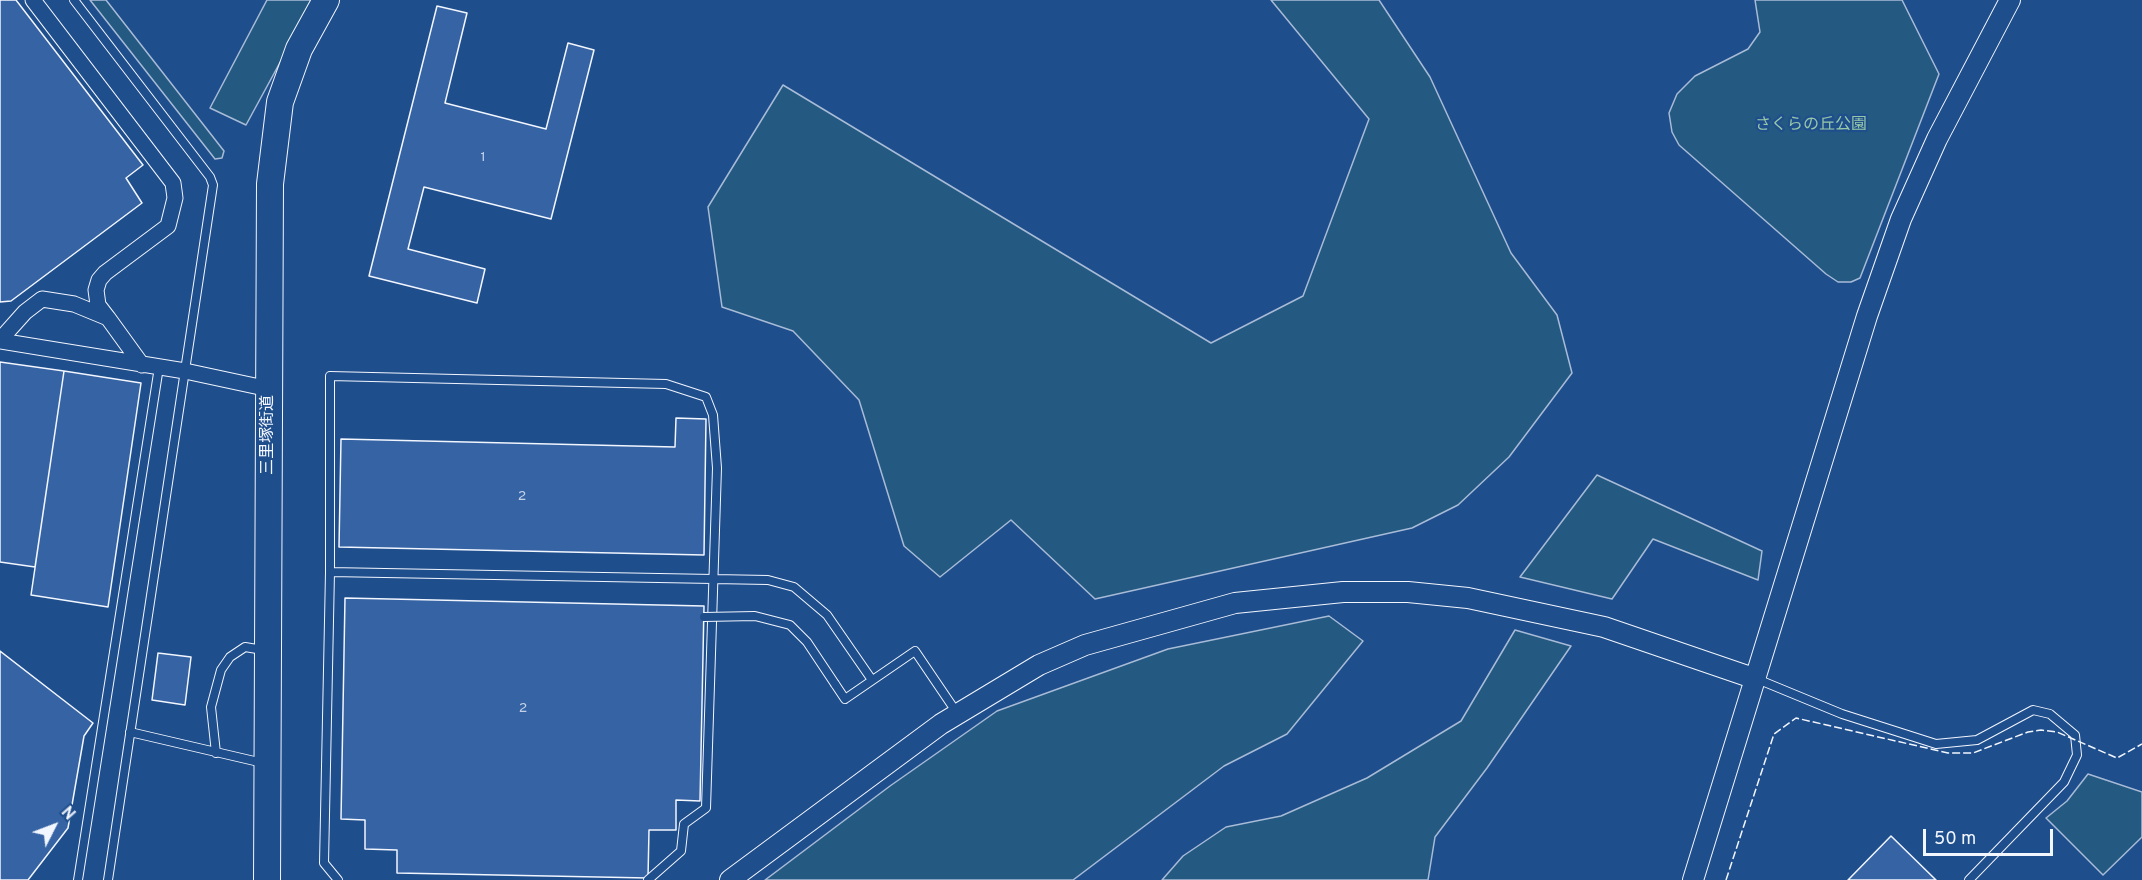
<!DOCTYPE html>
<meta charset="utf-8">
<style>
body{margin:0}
#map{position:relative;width:2142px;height:880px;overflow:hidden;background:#1f4e8c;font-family:Overpass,sans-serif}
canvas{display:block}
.north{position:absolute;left:24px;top:796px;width:60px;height:60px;-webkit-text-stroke:4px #1f4e8c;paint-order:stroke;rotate:48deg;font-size:16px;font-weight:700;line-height:24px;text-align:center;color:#f2f6ff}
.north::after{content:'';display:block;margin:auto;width:21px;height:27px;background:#f2f6ff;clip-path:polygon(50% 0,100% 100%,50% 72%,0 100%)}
.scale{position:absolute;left:1923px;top:829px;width:130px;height:27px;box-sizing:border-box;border:3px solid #f2f6ff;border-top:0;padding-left:8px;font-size:18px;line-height:21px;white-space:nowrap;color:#f2f6ff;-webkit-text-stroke:4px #1f4e8c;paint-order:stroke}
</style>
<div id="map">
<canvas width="2142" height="880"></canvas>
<div class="north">N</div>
<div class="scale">50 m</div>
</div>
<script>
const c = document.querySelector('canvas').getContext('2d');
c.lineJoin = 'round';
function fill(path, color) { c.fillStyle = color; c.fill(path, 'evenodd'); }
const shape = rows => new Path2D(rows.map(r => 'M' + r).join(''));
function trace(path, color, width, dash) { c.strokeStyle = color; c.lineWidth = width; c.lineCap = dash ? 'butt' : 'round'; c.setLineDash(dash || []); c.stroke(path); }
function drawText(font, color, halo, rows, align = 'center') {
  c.font = font + ' Overpass,"Noto Sans JP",sans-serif'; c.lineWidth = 4.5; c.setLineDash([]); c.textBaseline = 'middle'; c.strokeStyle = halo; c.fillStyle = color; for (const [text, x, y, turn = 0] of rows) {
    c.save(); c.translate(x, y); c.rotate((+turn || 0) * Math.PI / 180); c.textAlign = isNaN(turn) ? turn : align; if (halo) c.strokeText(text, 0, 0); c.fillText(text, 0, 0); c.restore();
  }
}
const green = shape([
 [90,0,106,0,224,151,222,158,215,159,90,0],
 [267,0,314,0,246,125,210,108,267,0],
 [1271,0,1379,0,1430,77,1511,253,1557,315,1572,373,1509,457,1458,505,1412,528,1095,599,1011,520,940,577,904,546,859,400,793,331,722,307,708,207,783,85,1211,343,1303,296,1369,119,1271,0],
 [1755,0,1902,0,1939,74,1860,278,1851,282,1838,282,1826,274,1679,145,1672,132,1669,113,1677,94,1695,76,1748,49,1760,32,1755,0],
 [1597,475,1762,551,1758,580,1653,539,1612,599,1520,577,1597,475],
 [1329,616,1363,641,1287,734,1224,766,1073,880,765,880,890,786,997,711,1168,649,1329,616],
 [1515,630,1571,646,1487,768,1435,837,1428,880,1162,880,1183,856,1226,827,1281,816,1367,778,1461,721,1515,630],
 [2088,774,2142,792,2142,837,2103,875,2046,818,2067,801,2088,774]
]);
const building = shape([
 [0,0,16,0,143,165,126,178,142,203,11,301,0,302,0,0],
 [437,6,467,13,445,103,546,129,568,43,594,50,551,219,424,187,408,249,485,269,477,303,369,276,437,6],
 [0,362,64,371,35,567,0,562,0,362],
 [64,371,141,383,108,607,31,595,64,371],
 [676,418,706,419,704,555,339,547,341,439,675,447,676,418],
 [345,598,704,606,700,801,676,800,676,830,649,830,648,878,397,873,397,850,365,849,365,820,341,819,345,598],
 [0,651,93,723,84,736,68,828,28,880,0,880,0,651],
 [158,653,191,657,185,705,152,700,158,653],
 [1891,836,1936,880,1848,880,1891,836]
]);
const service = shape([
 [74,0,210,177,213,185,108,880],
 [330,572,768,580,794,587,827,615,872,680],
 [1757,679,1842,714,1936,744,1977,740,2033,710,2050,714,2075,735,2077,755,2064,782,1969,880],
 [835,684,845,699,915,651,957,713],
 [130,732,263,763],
 [216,753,211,707,221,670,230,657,245,647,263,650],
 [78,880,159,367],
 [338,880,324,863,330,572,330,376,666,384,706,397,713,415,717,468,706,808,684,824,681,851,648,880]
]);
const minor = shape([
 [33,0,173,183,175,198,168,226,105,273,99,280,96,290,98,305,108,318],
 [0,340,25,312,42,299,74,304,108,318,142,365],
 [0,341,185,371,269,389]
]);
const tertiary = shape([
 [730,880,941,724,1039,665,1085,645,1235,603,1343,592,1408,592,1468,598,1604,627,1756,679],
 [1693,880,1867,316,1901,219,1937,139,2010,0]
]);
const primary = shape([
 [267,880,270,184,280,102,299,49,326,0]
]);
const serviceBridge = shape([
 [704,617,755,616,790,625,807,642,835,684]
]);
const fence = shape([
 [1726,880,1774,734,1796,718,1948,753,1973,753,2028,732,2041,730,2057,732,2117,758,2142,744]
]);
const numberNames = [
 ["1",483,158],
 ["2",522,497],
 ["2",523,709]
];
const parkNames = [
 ["さくらの丘公園",1811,126]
];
const streetNames = [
 ["三里塚街道",269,435,-90]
];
fill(green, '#245a82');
trace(green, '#a8bbd7', 1.5);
fill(building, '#3563a3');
trace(building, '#f2f6ff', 1.5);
trace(service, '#f2f6ff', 10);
trace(minor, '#f2f6ff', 17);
trace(tertiary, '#f2f6ff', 22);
trace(primary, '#f2f6ff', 28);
trace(service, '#1f4e8c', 8);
trace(minor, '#1f4e8c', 15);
trace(tertiary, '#1f4e8c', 20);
trace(primary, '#1f4e8c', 26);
trace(serviceBridge, '#f2f6ff', 10, []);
trace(serviceBridge, '#1f4e8c', 8);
trace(fence, '#f2f6ff', 1.5, [8, 3]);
drawText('14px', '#c3d1e8', null, numberNames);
drawText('16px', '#97c8a6', '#1f4e8c', parkNames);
drawText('16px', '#f2f6ff', '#1f4e8c', streetNames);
</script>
